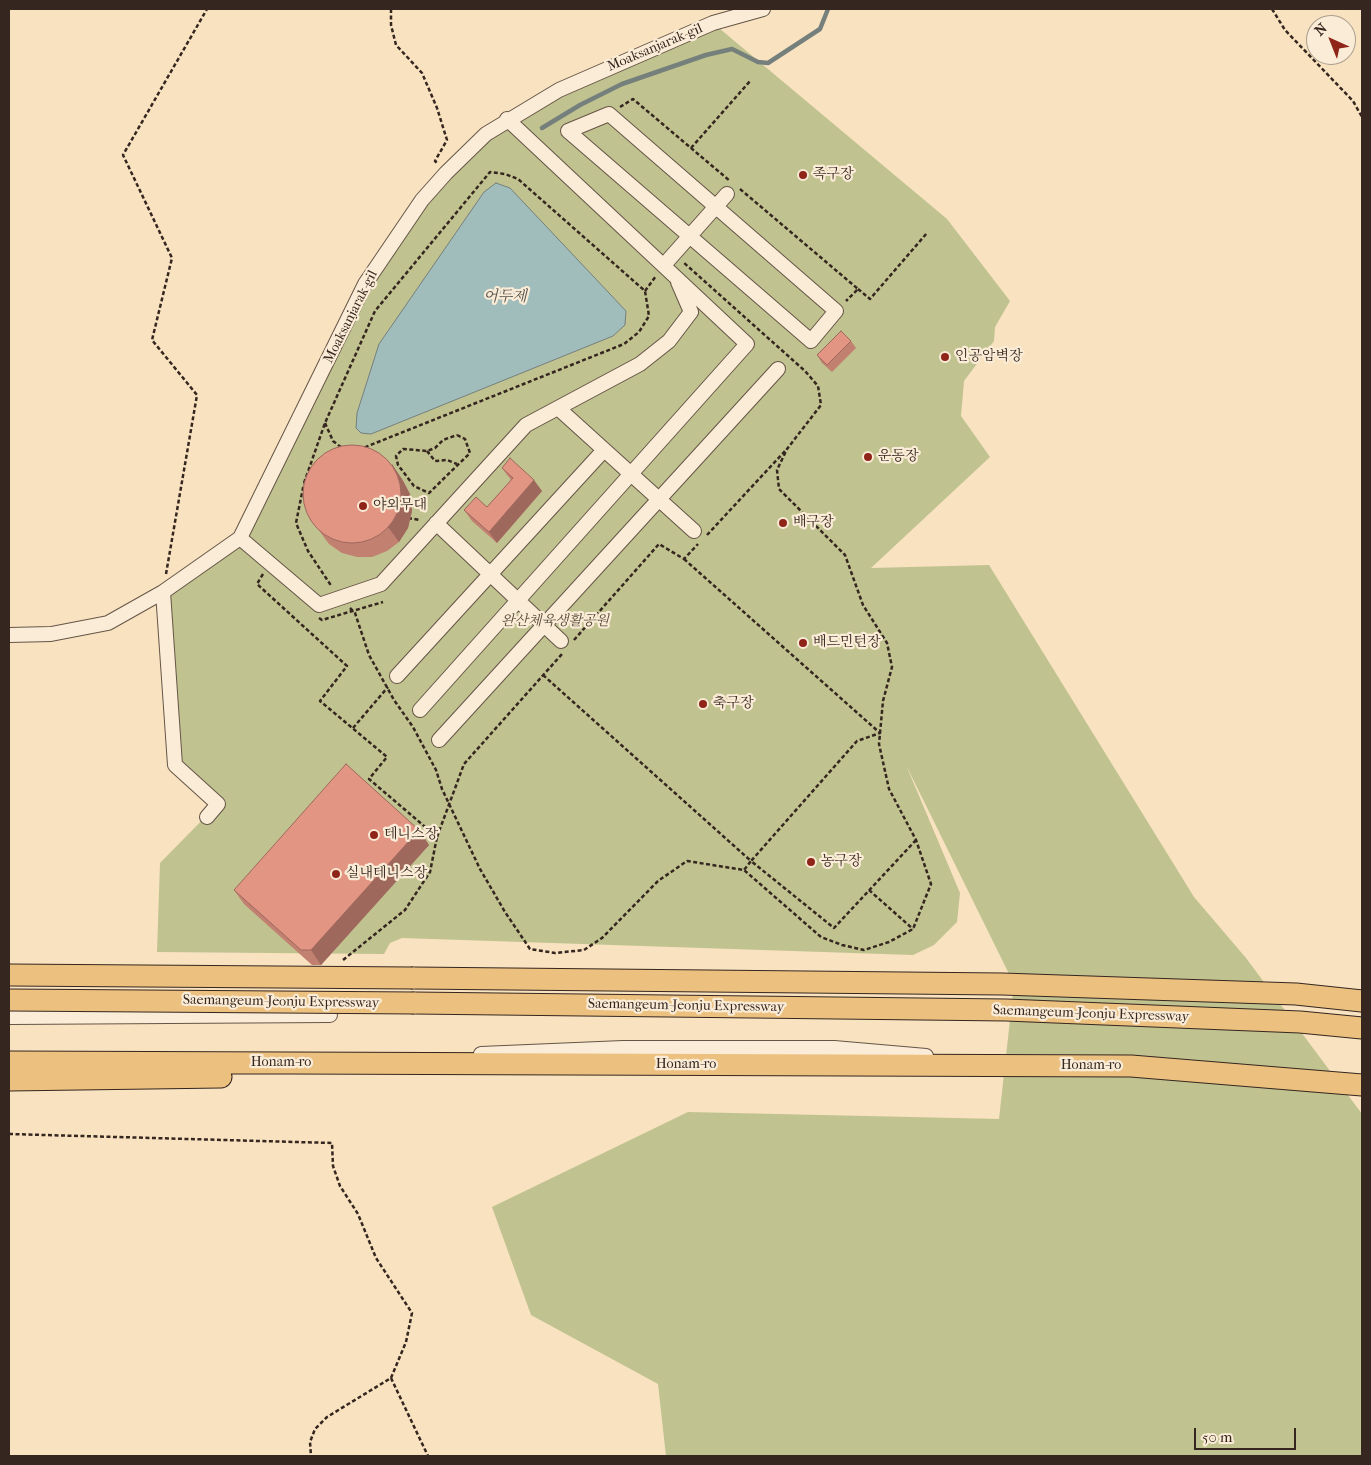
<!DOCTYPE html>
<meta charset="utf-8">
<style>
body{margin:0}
#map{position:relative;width:1371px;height:1465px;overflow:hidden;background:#f8e2c0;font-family:"IM FELL French Canon",serif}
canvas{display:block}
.frame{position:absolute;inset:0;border:10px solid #35261f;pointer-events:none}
.north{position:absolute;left:1306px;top:15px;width:50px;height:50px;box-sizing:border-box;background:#faecd6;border:1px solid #ab9d8d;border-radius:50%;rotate:316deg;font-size:14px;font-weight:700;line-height:20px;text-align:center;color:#35261f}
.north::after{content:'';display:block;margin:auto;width:18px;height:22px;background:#8f2418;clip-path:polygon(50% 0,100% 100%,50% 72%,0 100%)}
.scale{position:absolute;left:1194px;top:1428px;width:102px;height:22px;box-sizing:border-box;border:2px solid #35261f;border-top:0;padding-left:6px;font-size:15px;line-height:18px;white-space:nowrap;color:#35261f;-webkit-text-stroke:4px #faecd6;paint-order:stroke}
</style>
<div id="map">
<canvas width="1371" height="1465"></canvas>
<div class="frame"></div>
<div class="north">N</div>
<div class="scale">50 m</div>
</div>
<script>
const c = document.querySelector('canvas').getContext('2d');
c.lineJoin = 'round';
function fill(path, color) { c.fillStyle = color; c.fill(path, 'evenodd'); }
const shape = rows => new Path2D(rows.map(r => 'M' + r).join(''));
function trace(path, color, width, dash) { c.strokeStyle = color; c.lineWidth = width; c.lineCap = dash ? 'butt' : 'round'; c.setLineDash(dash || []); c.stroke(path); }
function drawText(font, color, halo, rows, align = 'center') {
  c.font = font + ' "IM FELL French Canon","Noto Serif KR",serif'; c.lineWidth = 4.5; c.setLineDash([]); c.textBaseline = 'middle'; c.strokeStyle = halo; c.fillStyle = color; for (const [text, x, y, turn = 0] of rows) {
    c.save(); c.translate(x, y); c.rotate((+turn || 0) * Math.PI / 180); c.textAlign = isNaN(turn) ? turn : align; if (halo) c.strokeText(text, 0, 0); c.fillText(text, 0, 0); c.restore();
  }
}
const green = shape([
 [713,23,947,219,1010,301,995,327,994,341,964,381,961,416,990,457,871,568,989,565,1194,897,1246,958,1362,1114,1362,1456,666,1456,658,1384,531,1315,492,1207,688,1112,999,1119,1014,984,906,765,960,893,957,922,934,945,913,955,402,938,390,943,384,954,157,952,160,863,218,804,175,765,163,592,240,538,365,284,422,200,507,119]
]);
const water = shape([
 [496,183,510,188,626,311,625,325,613,336,371,434,361,433,356,428,357,413,379,344,484,192,496,183]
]);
const stream = shape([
 [542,128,580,105,622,84,706,55,732,49,758,62,768,63,820,29,828,9]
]);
const path = shape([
 [391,9,391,25,396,45,422,73,437,108,447,140,435,161,438,164],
 [1272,9,1285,30,1353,101,1362,117],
 [620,107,633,99,730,181],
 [691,148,751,80],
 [740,189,858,289,846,301],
 [858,289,870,299,927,233],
 [645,291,656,276],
 [325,423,333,441,342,448],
 [457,435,465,439,470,453,429,493,414,486,398,465,396,456,403,449,427,451,435,448,443,440,457,435],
 [427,451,435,461,447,460,457,464],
 [306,481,303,488,296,523,308,551,332,587],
 [304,483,325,423,375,311,490,172,505,174,518,179,645,291,649,316,639,332,624,344,363,448],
 [408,518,420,520],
 [707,535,785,451],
 [684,559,880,733,857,741,751,861,834,928,916,840],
 [166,574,197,395,152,340,172,258,123,155,207,9],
 [263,574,257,584,347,666,320,701,387,757,369,779,437,837,430,872,405,910,343,960],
 [350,608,355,613,369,655,394,700,413,727,436,770,442,789,480,869,505,912,530,949,555,953,584,950,602,938,658,881,687,861,744,870,821,937,842,945,864,950,889,942,913,929,931,884,916,840,889,789,879,744,883,701,892,667,887,643,863,605,845,555,779,489,777,470,787,449,821,405,818,386,805,371,683,262],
 [319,618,322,620,383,602],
 [574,640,659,544,684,559,698,544],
 [543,675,751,861,744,870],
 [353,728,388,687],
 [437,837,464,764,562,654],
 [869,890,913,929],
 [9,1134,332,1143,333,1166,340,1186,358,1214,376,1258,412,1313,406,1342,391,1378,327,1417,315,1429,310,1442,311,1456],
 [391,1378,428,1456]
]);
const minor = shape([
 [609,114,836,311,811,341,568,131,609,114],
 [664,265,727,194],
 [558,408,694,531],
 [436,523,561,641],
 [240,538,319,605,381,584,526,425,640,364,669,341,691,312,678,282],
 [163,592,175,765,218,804,207,817],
 [9,635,51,634,108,623,163,592,240,538,365,284,422,200,446,173,486,134,559,90,713,23,763,9],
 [397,676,604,450],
 [420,710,747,344,507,119],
 [439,740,778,369],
 [9,1017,330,1015],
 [481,1054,623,1048,834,1048,926,1056]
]);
const highway = shape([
 [413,978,1002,984,1296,994,1362,1001],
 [414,1003,1006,1010,1300,1022,1362,1028],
 [9,1062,1131,1066,1362,1085],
 [9,1080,221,1077]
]);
const highwayBridge = shape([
 [9,975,413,978],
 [9,1000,414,1003]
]);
const wall = shape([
 [851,341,856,348,832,372,822,363,817,355],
 [502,468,542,491,497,543,472,521,464,510,487,507,511,480],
 [402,479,410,494,412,511,408,528,399,542,387,551,372,557,357,557,342,553,329,544,309,517],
 [419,830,429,845,321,965,312,965,244,904,234,890]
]);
const shadedWall = shape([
 [392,464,402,479,410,494,412,511,408,528,399,542,388,527],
 [534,480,542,491,497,543,489,532],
 [419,830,429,845,321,965,311,950]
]);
const building = shape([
 [841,331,851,341,827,365,817,355,841,331],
 '303 494a49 49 0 1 1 98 0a49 49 0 1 1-98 0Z',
 [510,458,534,480,489,532,464,510,476,497,487,507,513,478,502,468,510,458],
 [346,764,419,830,311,950,301,950,234,890,346,764]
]);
const markers = [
 [803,175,5,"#8f2418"],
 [945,357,5,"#8f2418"],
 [868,457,5,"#8f2418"],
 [363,506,5,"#8f2418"],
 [783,523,5,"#8f2418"],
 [803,643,5,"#8f2418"],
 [703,704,5,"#8f2418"],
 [374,835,5,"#8f2418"],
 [811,862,5,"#8f2418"],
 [336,874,5,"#8f2418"]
];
const streetNames = [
 ["Moaksanjarak-gil",655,48,-23],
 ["Moaksanjarak-gil",351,317,-63],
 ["Saemangeum-Jeonju Expressway",281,1002,1],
 ["Saemangeum-Jeonju Expressway",686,1006,1],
 ["Saemangeum-Jeonju Expressway",1091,1014,2],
 ["Honam-ro",281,1063],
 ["Honam-ro",686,1065],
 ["Honam-ro",1091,1066]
];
const poiNames = [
 ["족구장",813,175],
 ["인공암벽장",955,357],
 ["운동장",878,457],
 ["야외무대",373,506],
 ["배구장",793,523],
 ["배드민턴장",813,643],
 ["축구장",713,704],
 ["테니스장",384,835],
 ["농구장",821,862],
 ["실내테니스장",346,874]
];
const parkNames = [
 ["완산체육생활공원",555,622]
];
const waterNames = [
 ["어두제",505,297]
];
fill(green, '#c0c290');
fill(water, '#a0bcbb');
trace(water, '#75807d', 1);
trace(stream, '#75807d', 4.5);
trace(minor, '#665547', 16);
trace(highway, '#35261f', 23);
trace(path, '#35261f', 2.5, [4, 2.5]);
trace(minor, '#faecd6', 14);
trace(highway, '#ecc180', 21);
trace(highwayBridge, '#35261f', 23, []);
trace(highwayBridge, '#ecc180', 21);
fill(wall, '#c28071');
fill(shadedWall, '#9e685c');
fill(building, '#e29583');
trace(building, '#9e685c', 1);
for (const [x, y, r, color] of markers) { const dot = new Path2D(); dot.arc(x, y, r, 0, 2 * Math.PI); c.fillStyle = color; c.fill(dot); trace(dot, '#faecd6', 2); }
drawText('14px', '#35261f', '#faecd6', streetNames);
drawText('14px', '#35261f', '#faecd6', poiNames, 'left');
drawText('italic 14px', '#584d3b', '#faecd6', parkNames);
drawText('italic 15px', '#55534e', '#faecd6', waterNames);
</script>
